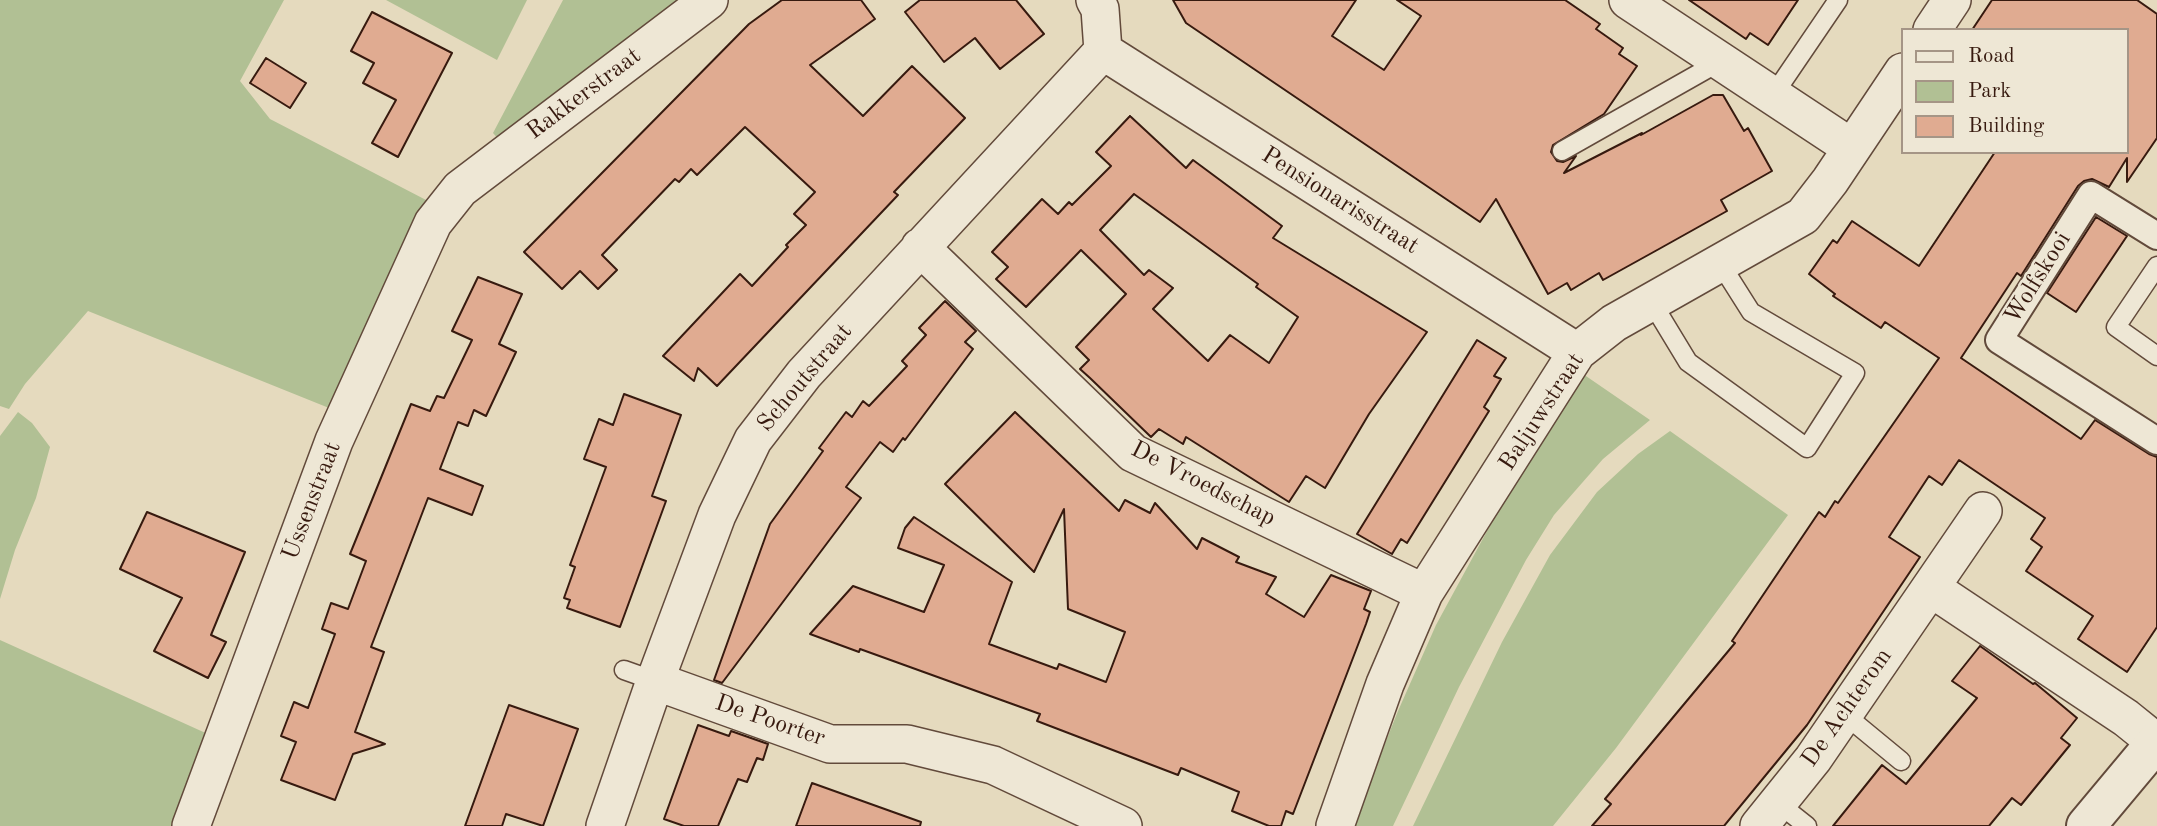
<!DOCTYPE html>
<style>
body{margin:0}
#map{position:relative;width:2157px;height:826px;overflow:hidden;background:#e5dabe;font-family:"Old Standard TT",serif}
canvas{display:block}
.legend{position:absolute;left:1901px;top:28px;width:228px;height:126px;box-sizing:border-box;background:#eee7d5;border:2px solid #a59586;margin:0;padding:9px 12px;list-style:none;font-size:21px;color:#371a0f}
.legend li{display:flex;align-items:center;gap:14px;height:35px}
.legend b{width:35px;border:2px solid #a59586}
</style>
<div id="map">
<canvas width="2157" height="826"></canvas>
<ul class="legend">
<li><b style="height:9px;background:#eee7d5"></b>Road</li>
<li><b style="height:19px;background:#b1c094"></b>Park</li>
<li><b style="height:19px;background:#e0ab91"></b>Building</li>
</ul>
</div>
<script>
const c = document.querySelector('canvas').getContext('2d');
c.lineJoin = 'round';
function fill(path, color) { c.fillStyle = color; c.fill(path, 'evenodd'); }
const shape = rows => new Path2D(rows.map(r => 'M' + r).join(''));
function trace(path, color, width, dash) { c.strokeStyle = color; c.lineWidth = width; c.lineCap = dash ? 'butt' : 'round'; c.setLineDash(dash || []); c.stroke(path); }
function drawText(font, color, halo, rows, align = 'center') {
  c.font = font + ' "Old Standard TT",serif'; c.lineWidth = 5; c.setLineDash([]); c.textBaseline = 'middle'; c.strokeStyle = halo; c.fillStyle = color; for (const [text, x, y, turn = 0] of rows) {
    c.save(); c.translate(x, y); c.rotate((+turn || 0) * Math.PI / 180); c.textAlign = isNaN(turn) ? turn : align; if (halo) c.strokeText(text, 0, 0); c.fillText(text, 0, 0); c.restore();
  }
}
const green = shape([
 [0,0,284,0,240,81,270,119,428,201,334,410,88,311,25,384,9,409,0,406],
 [386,0,527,0,497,60],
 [563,0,691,0,500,141,493,133],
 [1583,374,1650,420,1603,459,1554,515,1526,560,1459,687,1393,826,1352,826,1398,711,1436,625,1499,509],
 [18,412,32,423,50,447,36,498,15,550,0,599,0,436],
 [1670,431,1788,515,1616,748,1553,826,1413,826,1502,642,1550,555,1597,492,1638,454],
 [0,640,210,735,178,826,0,826]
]);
const building = shape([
 [782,0,861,0,875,19,810,65,863,116,912,66,965,118,894,192,898,195,717,386,698,368,694,381,663,356,740,274,752,286,788,247,786,245,806,225,794,214,815,192,745,127,697,175,691,169,679,182,675,179,602,255,617,270,598,289,580,271,562,289,524,252,749,24,782,0],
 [920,0,1016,0,1044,34,1000,69,975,38,944,62,905,12,920,0],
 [1173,0,1356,0,1332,36,1384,70,1421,16,1397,0,1565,0,1600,24,1596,29,1623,48,1619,54,1637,66,1604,114,1553,145,1551,152,1557,161,1563,162,1576,156,1564,173,1642,133,1641,135,1713,95,1723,95,1744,131,1748,128,1772,171,1721,200,1727,211,1659,249,1603,280,1599,273,1571,290,1567,283,1548,294,1496,199,1480,222,1186,23,1173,0],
 [1689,0,1798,0,1768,45,1750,33,1746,39,1689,0],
 [1992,0,2137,0,2157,14,2157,138,2127,182,2127,158,2109,187,2092,179,2084,181,2078,186,2021,276,2017,273,1961,358,2081,439,2095,420,2149,454,2157,457,2157,627,2127,672,2078,639,2093,616,2026,571,2042,547,2031,539,2045,518,1959,460,1942,485,1929,476,1889,537,1920,557,1807,725,1724,826,1592,826,1611,804,1605,799,1735,643,1732,641,1819,512,1825,517,1835,501,1838,503,1939,358,1885,322,1881,328,1833,296,1835,294,1809,274,1833,240,1837,243,1852,221,1919,266,1995,152,2127,152,2127,30,1972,30,1992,0],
 [372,12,452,53,398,157,372,143,396,100,363,83,374,63,351,51,372,12],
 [266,58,306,83,290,108,250,83,266,58],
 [1130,116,1186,168,1193,160,1282,226,1273,238,1427,332,1369,414,1325,488,1306,476,1289,502,1186,437,1183,444,1159,429,1151,437,1090,378,1080,369,1089,360,1076,347,1126,294,1081,250,1026,307,996,279,1008,267,992,252,1042,199,1058,214,1069,202,1072,205,1111,166,1096,152,1130,116],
 [1134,194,1258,284,1256,287,1298,317,1269,363,1230,335,1208,361,1153,309,1173,288,1149,270,1144,275,1100,230,1134,194],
 [2096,217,2127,236,2076,312,2047,293,2096,217],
 [478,277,522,294,499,344,516,352,486,416,474,410,468,426,458,422,440,469,483,486,472,515,428,498,371,647,384,652,355,732,385,744,353,754,335,800,281,780,296,742,281,736,294,702,308,708,335,634,322,629,331,603,348,609,366,561,350,554,411,404,430,411,437,396,444,398,472,340,452,331,478,277],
 [945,301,976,331,965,342,973,349,905,440,903,438,893,452,880,442,846,487,861,498,722,683,714,680,770,524,823,451,819,448,846,412,852,417,863,401,869,406,907,366,902,361,926,335,919,328,945,301],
 [1477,340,1506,358,1494,376,1501,379,1484,407,1489,411,1407,543,1401,539,1392,554,1357,534,1477,340],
 [624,394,681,415,652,496,666,501,620,627,567,608,570,600,564,598,575,567,570,565,606,467,584,459,599,419,613,425,624,394],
 [1015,412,1119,511,1125,500,1150,513,1155,503,1197,549,1202,538,1239,557,1236,562,1276,577,1266,594,1304,617,1331,575,1371,591,1364,609,1370,612,1366,624,1293,814,1286,811,1281,826,1269,826,1232,811,1239,792,1181,768,1178,775,1037,721,1040,714,860,649,859,652,810,634,853,586,924,612,944,565,898,548,905,528,914,517,1012,582,989,644,1057,669,1059,664,1106,682,1125,632,1068,609,1064,509,1034,572,945,484,1015,412],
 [147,512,245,552,211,635,226,642,208,678,154,651,182,598,120,569,147,512],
 [1980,646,2033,684,2035,683,2077,718,2061,738,2070,745,2021,805,2012,798,1989,826,1833,826,1882,765,1906,784,1977,698,1952,681,1980,646],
 [509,705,578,729,543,826,506,814,502,826,465,826,509,705],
 [698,725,729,736,731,731,768,744,763,760,757,758,747,782,738,779,718,826,684,826,664,819,698,725],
 [812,783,921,822,920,826,796,826,812,783]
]);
const service = shape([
 [1772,97,1838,0],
 [1562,151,1721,61],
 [2157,266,2116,327,2157,356],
 [1651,301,1688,362,1807,448,1855,373,1751,312,1720,263],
 [624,670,655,681],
 [1844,714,1901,761],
 [1778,803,1807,826]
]);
const pedestrian = shape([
 [2157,236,2091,195,1999,340,2157,441]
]);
const minor = shape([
 [1628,0,1852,148],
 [1932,30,1952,0],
 [1103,51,1577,352],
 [920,247,1133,453,1424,593],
 [1931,588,2126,718,2157,743],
 [655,681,830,744,907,744,993,765,1123,826],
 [191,826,334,441,433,223,460,189,709,0],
 [605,826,655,681,717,515,753,440,804,374,1103,51,1100,9,1095,0],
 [1335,826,1385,684,1424,593,1577,352,1614,323,1803,216,1830,181,1903,72],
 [1759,826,1813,759,1983,511]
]);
const tertiary = shape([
 [2086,826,2157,741]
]);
const streetNames = [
 ["Rakkerstraat",584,94,-37],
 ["Pensionarisstraat",1340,201,32],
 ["Wolfskooi",2038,278,-58],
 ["Schoutstraat",805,378,-50],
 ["Baljuwstraat",1542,412,-57],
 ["De Vroedschap",1203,484,27],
 ["Ussenstraat",312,501,-69],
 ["De Achterom",1847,708,-55],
 ["De Poorter",770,721,19]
];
fill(green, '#b1c094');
fill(building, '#e0ab91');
trace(building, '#371a0f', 2);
trace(service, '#624a3b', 21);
trace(pedestrian, '#624a3b', 30);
trace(minor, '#624a3b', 40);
trace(tertiary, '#624a3b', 42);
trace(service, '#eee7d5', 18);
trace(pedestrian, '#eee7d5', 26);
trace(minor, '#eee7d5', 37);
trace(tertiary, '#eee7d5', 38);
drawText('24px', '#371a0f', '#eee7d5', streetNames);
</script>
